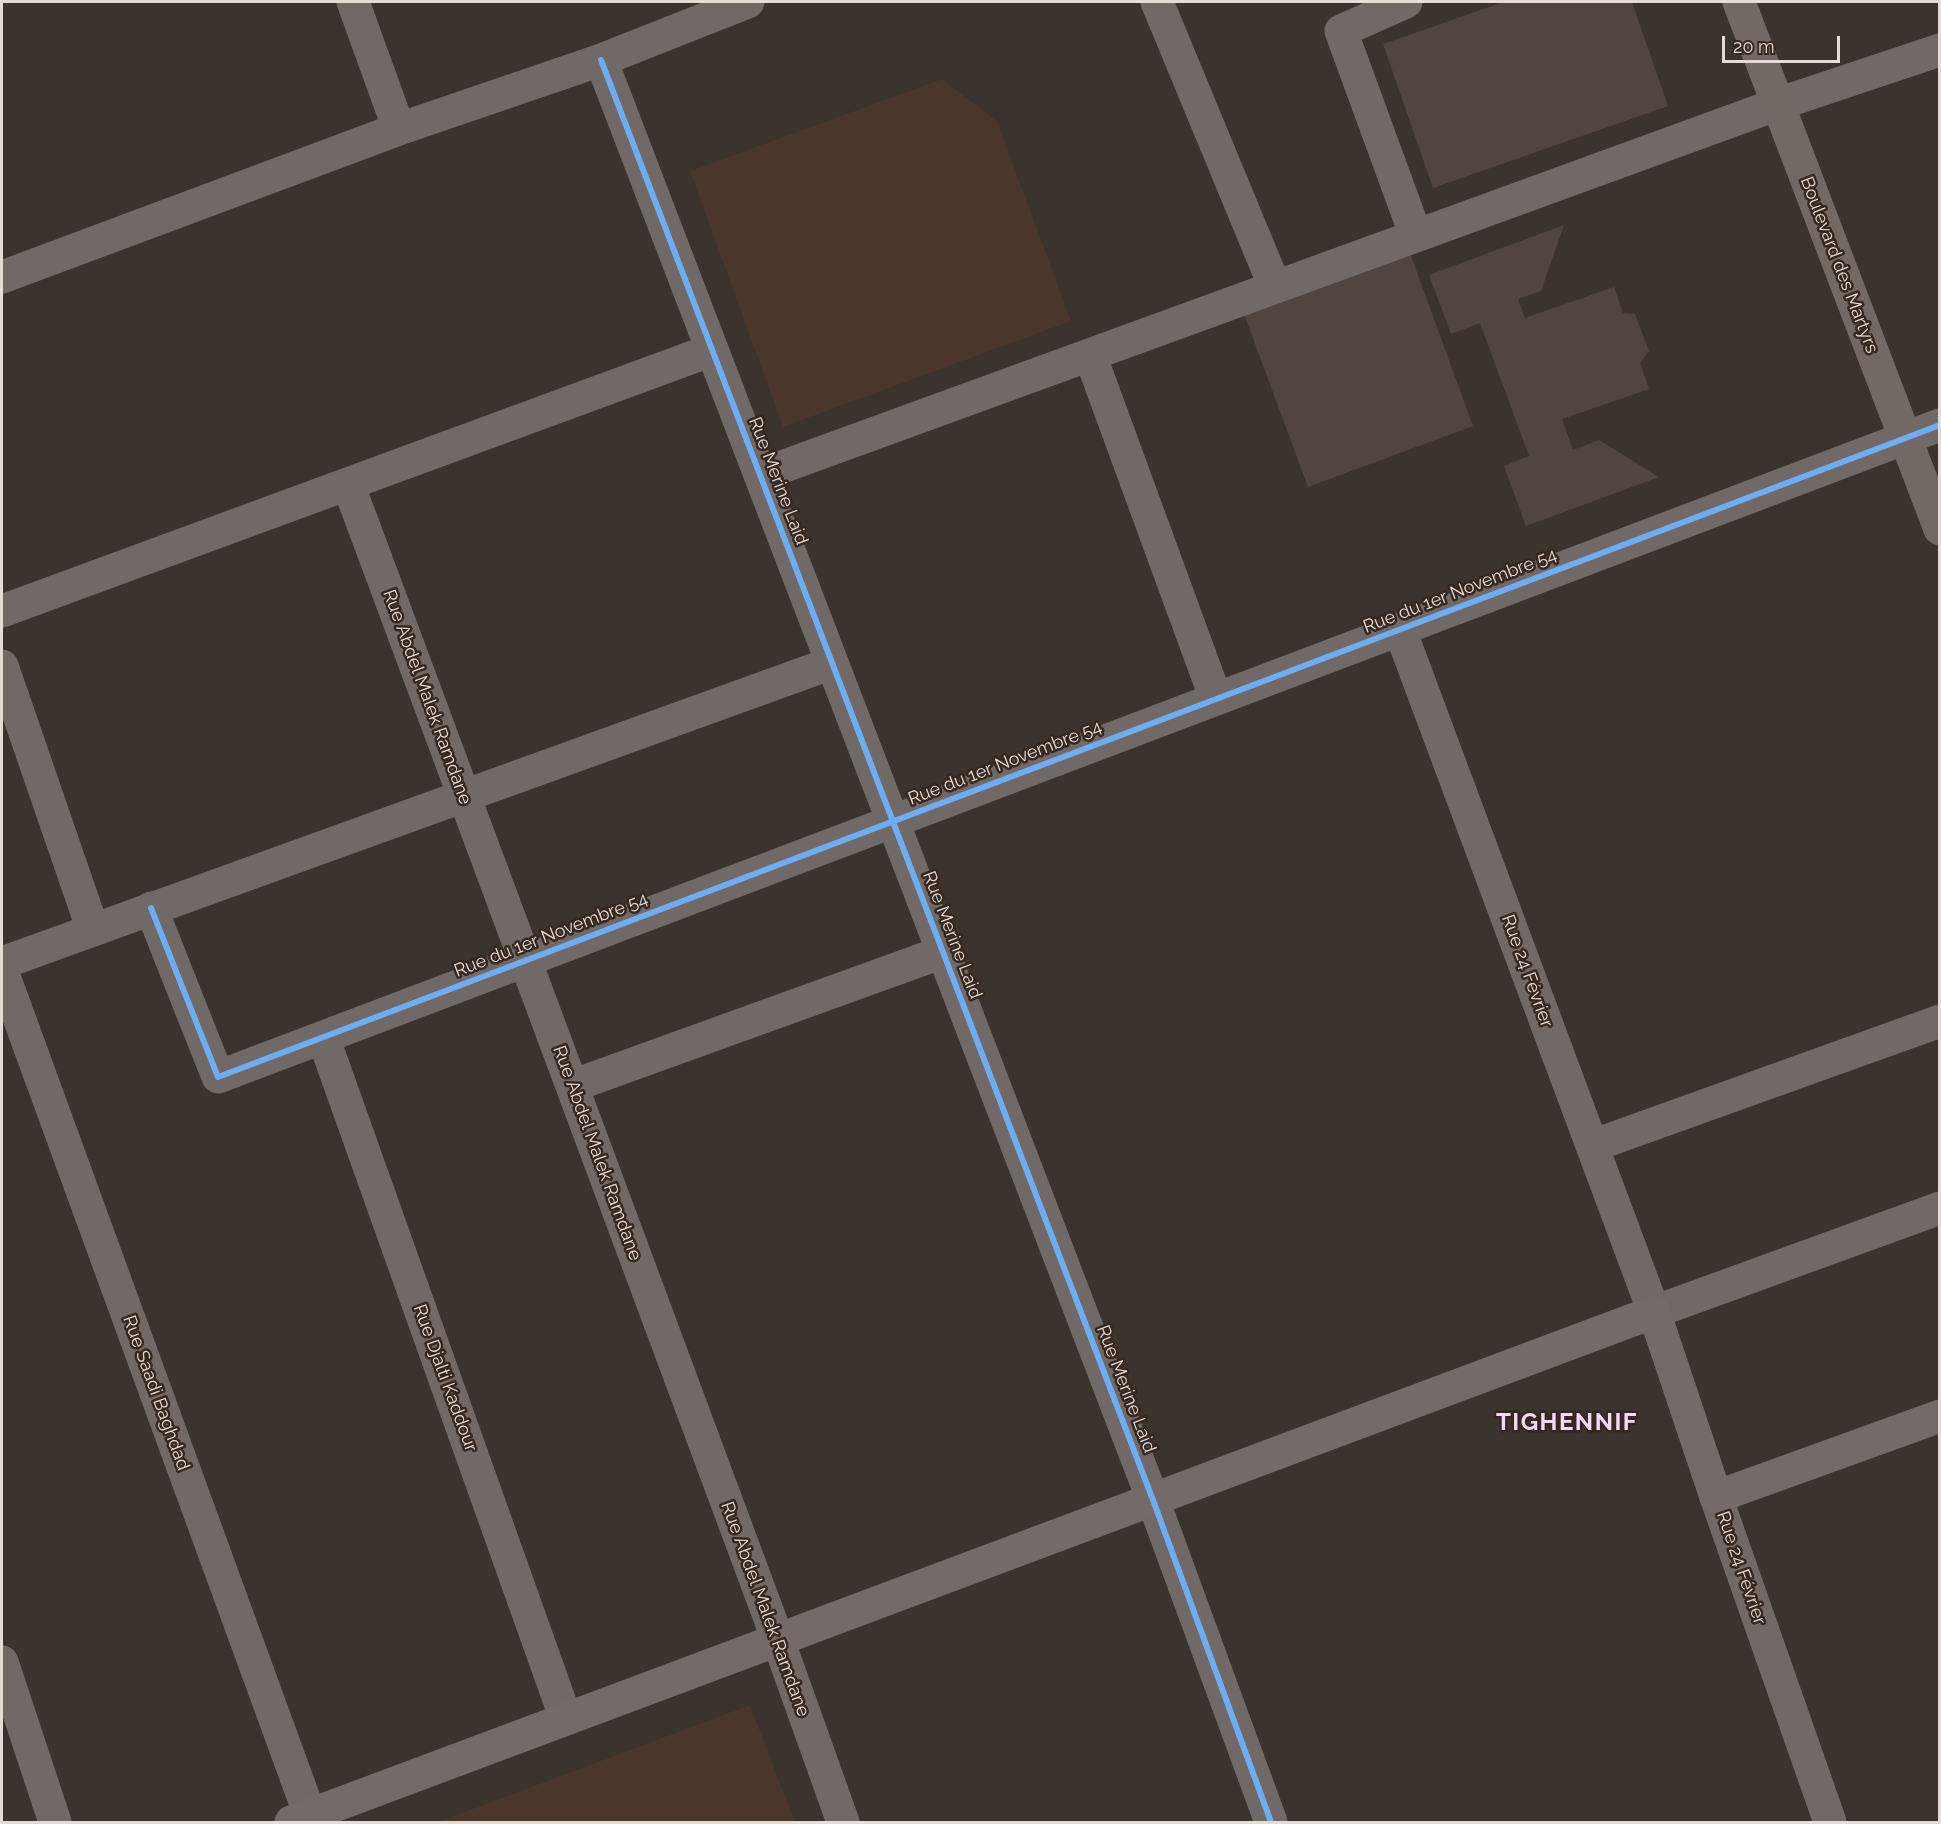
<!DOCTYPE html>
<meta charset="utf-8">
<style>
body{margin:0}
#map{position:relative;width:1941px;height:1824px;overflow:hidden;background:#3b332e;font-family:Raleway,sans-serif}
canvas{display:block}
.frame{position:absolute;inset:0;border:3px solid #e5dcd5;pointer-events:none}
.scale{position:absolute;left:1722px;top:36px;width:118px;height:27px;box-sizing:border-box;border:3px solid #e5dcd5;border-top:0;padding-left:8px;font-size:18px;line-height:21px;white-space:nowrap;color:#e5dcd5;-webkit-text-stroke:4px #36281f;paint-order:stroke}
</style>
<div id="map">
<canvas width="1941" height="1824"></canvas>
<div class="frame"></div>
<div class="scale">20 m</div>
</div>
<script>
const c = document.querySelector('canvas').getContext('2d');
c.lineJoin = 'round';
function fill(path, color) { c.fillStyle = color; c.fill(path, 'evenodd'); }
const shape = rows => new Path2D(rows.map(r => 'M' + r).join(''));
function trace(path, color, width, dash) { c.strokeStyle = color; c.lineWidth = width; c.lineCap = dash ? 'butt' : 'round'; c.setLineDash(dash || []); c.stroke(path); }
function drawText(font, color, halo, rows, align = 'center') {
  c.font = font + ' Raleway,sans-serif'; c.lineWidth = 5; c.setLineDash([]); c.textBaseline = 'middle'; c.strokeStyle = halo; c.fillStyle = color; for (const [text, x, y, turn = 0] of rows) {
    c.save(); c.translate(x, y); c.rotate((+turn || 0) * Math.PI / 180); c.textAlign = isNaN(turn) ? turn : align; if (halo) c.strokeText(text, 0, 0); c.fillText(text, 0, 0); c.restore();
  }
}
const built = shape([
 [942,79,997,121,1071,321,783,427,690,171],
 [750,1705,795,1822,438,1822]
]);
const building = shape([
 [1504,2,1632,2,1668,106,1433,188,1383,44],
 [1564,225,1541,291,1518,299,1525,318,1614,287,1623,313,1635,314,1649,351,1640,363,1649,389,1562,419,1573,450,1599,440,1659,477,1526,526,1504,466,1529,456,1480,323,1451,334,1429,275],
 [1410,253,1473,426,1308,487,1244,314]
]);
const minor = shape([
 [353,2,399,129],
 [1157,2,1275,287],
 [1406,2,1341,31,1416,236],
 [601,60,1153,1500,1271,1822],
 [2,277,399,129,601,60,748,2],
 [1090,355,1216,699],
 [760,475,1778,104,1940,50],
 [348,484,778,1640,843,1822],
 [2,611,712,350],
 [1400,630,1654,1312,1940,1208],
 [2,666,93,930],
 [151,908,218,1077,1940,425],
 [2,963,832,663],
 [2,971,310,1815],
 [323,1037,566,1719],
 [572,1086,943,952],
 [1592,1146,1940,1021],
 [1716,1497,1830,1822],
 [2,1662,55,1822]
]);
const secondary = shape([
 [291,1822,1654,1312,1716,1497,1940,1416]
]);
const primary = shape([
 [1739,2,1940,529]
]);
const cycleway = shape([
 [601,60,1153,1500,1271,1822],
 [151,908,218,1077,1940,425]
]);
const streetNames = [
 ["Boulevard des Martyrs",1839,265,69],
 ["Rue Merine Laid",778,481,69],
 ["Rue du 1er Novembre 54",1460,591,-21],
 ["Rue Abdel Malek Ramdane",427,697,70],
 ["Rue du 1er Novembre 54",1005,763,-21],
 ["Rue du 1er Novembre 54",551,935,-21],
 ["Rue Merine Laid",952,935,69],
 ["Rue 24 Février",1527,971,70],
 ["Rue Abdel Malek Ramdane",597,1153,70],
 ["Rue Djalti Kaddour",445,1378,70],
 ["Rue Merine Laid",1126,1389,69],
 ["Rue Saadi Baghdad",156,1393,70],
 ["Rue 24 Février",1741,1568,71],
 ["Rue Abdel Malek Ramdane",765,1609,70]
];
const districtNames = [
 ["TIGHENNIF",1567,1423]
];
fill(built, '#4a362a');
fill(building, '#51463f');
trace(minor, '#716966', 33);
trace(secondary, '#746a68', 33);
trace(primary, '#726965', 33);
trace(cycleway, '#6dadf4', 6);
drawText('18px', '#e5dcd5', '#36281f', streetNames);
c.letterSpacing = '1.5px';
drawText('bold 24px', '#f6d8ff', '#36281f', districtNames);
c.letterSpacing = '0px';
</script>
